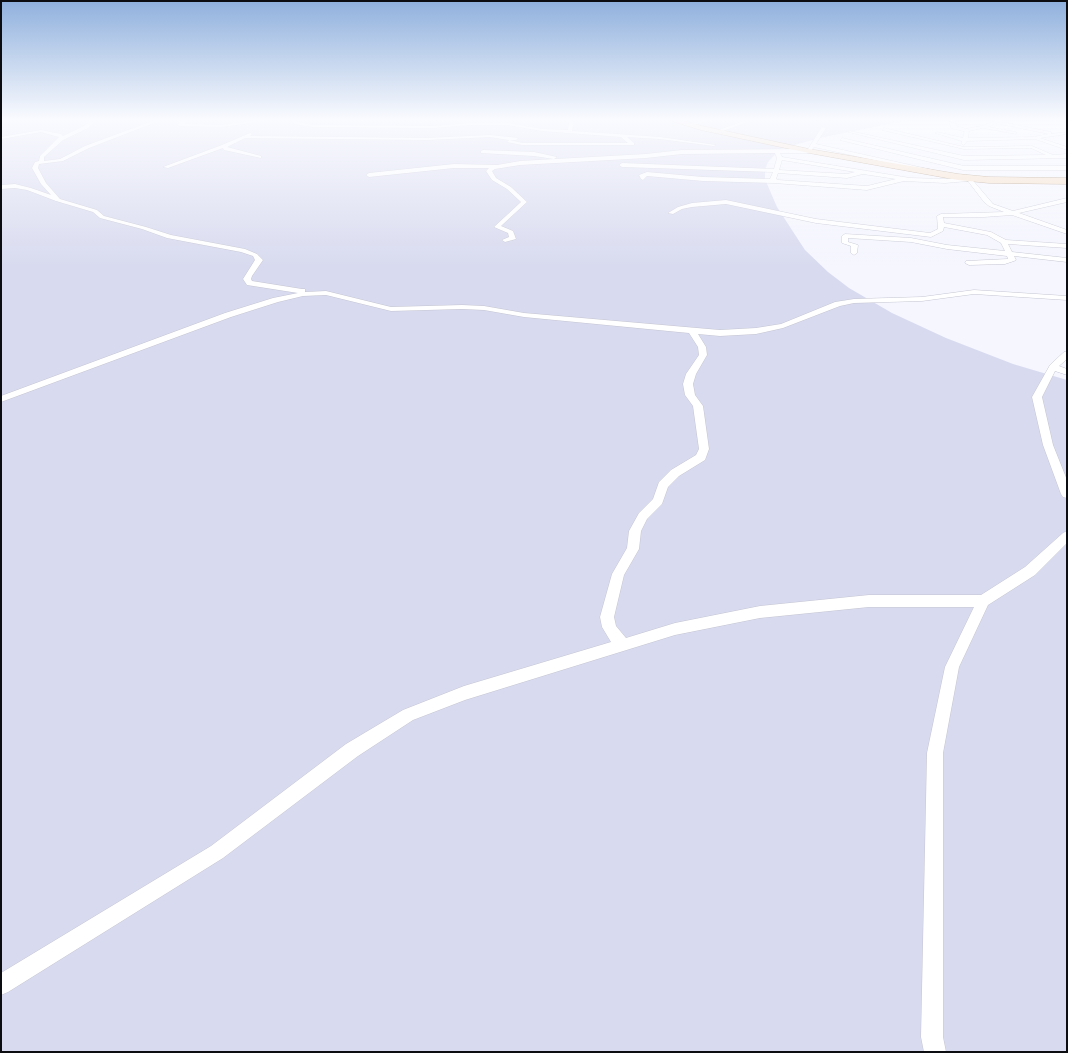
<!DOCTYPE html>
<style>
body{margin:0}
#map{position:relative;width:1068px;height:1053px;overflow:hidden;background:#f5f6fe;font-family:Barlow,sans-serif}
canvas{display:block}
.frame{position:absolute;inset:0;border:2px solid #0c0d11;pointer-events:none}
</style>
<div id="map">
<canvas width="1068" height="1053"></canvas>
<div class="frame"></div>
</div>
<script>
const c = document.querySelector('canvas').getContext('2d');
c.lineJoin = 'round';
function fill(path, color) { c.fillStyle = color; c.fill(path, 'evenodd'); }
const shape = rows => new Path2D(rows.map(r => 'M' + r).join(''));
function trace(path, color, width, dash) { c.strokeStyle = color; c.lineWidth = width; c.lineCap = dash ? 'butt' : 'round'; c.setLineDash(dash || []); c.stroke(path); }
const green = shape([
 [1,119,913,119,820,138,780,149,768,162,765,170,765,179,777,207,805,250,828,272,849,288,892,313,946,338,1013,364,1067,380,1067,1052,1,1052]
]);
const minor = shape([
 [92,119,97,119,88,128,63,140,44,157,44,161,60,159,85,146,158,119,164,119,89,148,63,161,39,164,38,168,46,183,60,199,97,210,104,216,146,227,171,235,245,249,257,254,263,260,252,276,251,279,252,281,302,289,305,289,305,292,326,291,391,307,462,305,484,306,524,313,720,330,756,328,781,324,835,302,854,299,922,297,974,290,1067,296,1067,300,974,294,922,301,854,303,840,306,783,328,756,334,720,336,698,334,706,347,707,355,696,374,693,384,695,395,703,406,709,449,705,460,679,476,668,487,662,504,647,519,641,531,639,549,624,575,614,617,616,626,626,638,675,623,760,606,869,595,981,595,1025,567,1063,533,1067,531,1067,543,1035,575,988,605,959,667,943,753,943,1037,946,1052,924,1052,921,1037,927,753,945,667,974,607,869,607,760,618,675,635,465,700,413,720,358,756,223,858,8,992,1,995,1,973,211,846,346,744,403,710,464,686,611,642,602,627,600,617,612,574,627,548,629,531,639,513,653,499,659,482,671,470,696,455,699,449,693,406,685,395,683,384,686,374,699,355,698,347,689,333,524,317,484,310,462,309,391,311,326,295,303,296,278,302,231,317,1,402,1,396,225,313,273,298,298,293,247,285,243,279,255,260,253,256,241,252,167,238,142,229,100,218,93,212,56,201,27,190,15,188,1,189,1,185,15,184,31,188,51,195,41,184,32,168,35,162,39,161,40,156,59,137,41,132,1,139,1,137,41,130,61,134,63,136,84,126,92,119],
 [185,119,190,119,185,124,221,125,266,119,279,119,221,127,178,126,178,124,185,119],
 [289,119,294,119,298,122,312,125,433,126,470,123,508,123,542,129,568,130,569,123,567,119,571,119,573,123,572,131,660,137,716,145,714,146,660,139,627,137,634,143,634,145,522,145,507,142,509,140,490,137,427,140,245,138,227,147,261,156,261,158,224,150,223,148,168,168,163,167,222,145,250,133,252,134,250,136,427,138,490,135,518,138,516,140,510,140,522,143,628,143,621,137,542,131,508,125,470,125,433,128,312,127,295,124,289,119],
 [708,119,715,119,693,125,691,124,708,119],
 [749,119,755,119,723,131,719,130,749,119],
 [999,119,1005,119,988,127,1016,132,1016,134,983,128,969,131,968,138,1033,137,1049,134,1000,124,1002,122,1051,132,1051,134,1067,132,1067,134,1040,138,1067,147,1067,150,1035,139,967,141,964,145,962,144,962,141,935,133,937,132,963,138,965,129,982,126,999,119],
 [1053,119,1067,120,1067,122,1055,120,1053,119],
 [822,127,826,128,816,144,937,171,934,173,814,147,809,153,780,153,782,157,910,178,945,179,970,177,993,204,1013,211,1067,198,1067,202,1019,213,1067,230,1067,234,1012,215,984,217,943,217,944,223,991,232,1006,240,1067,244,1067,248,1008,244,1012,252,1067,258,1067,262,1014,256,1016,260,1014,261,1005,264,969,265,965,263,966,261,1008,259,1007,256,947,249,911,242,848,238,848,242,858,245,857,253,854,255,851,253,851,246,842,243,842,236,845,234,911,238,947,245,1005,251,1001,243,987,235,944,227,943,231,931,237,816,223,726,204,692,207,682,209,673,214,668,213,678,207,692,203,726,200,816,219,930,233,938,229,937,216,941,214,1004,212,989,206,984,202,968,181,945,183,904,181,867,190,774,183,703,181,647,176,643,180,641,179,639,175,647,172,703,177,770,179,773,172,622,167,619,165,622,163,774,169,777,158,775,153,682,154,646,158,520,165,495,169,492,171,496,178,511,187,527,202,501,226,513,231,516,239,505,242,502,240,509,237,508,233,494,227,521,202,507,189,492,180,486,171,489,168,454,168,369,177,366,175,369,173,454,164,497,165,520,161,646,154,682,150,808,149,822,127],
 [782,160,855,172,847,174,779,170,782,160],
 [778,173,847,178,863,174,896,179,867,186,778,180,776,179,778,173],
 [884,128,964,147,1032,146,1053,155,1067,154,1067,158,964,160,848,132,850,131,964,156,1046,155,1031,148,964,149,882,130,884,128],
 [842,138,964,166,1067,166,1067,170,963,170,840,140,842,138],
 [483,150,534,152,557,157,554,159,534,156,481,153,481,151,483,150],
 [1067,351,1067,359,1059,366,1067,369,1067,375,1055,371,1042,397,1053,445,1067,480,1067,498,1063,497,1061,494,1043,445,1032,397,1050,365,1064,352,1067,351]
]);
const tertiary = shape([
 [949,119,955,119,956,126,970,130,967,132,951,128,949,119]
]);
const primary = shape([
 [665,119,676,119,702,126,809,149,958,174,989,177,1067,178,1067,184,989,183,958,180,809,153,701,130,665,119]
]);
fill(green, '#d8daef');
trace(minor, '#c5c6d2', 1);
trace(tertiary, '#c5c6d2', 1);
trace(primary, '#a28870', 1);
fill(minor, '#fff');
fill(tertiary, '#fff');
fill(primary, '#f7e0c8');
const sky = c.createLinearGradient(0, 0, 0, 266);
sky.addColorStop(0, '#8fb0dd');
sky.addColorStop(0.45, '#fafbff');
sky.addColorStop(1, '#fafbff00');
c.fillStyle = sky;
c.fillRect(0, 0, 1068, 266);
</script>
